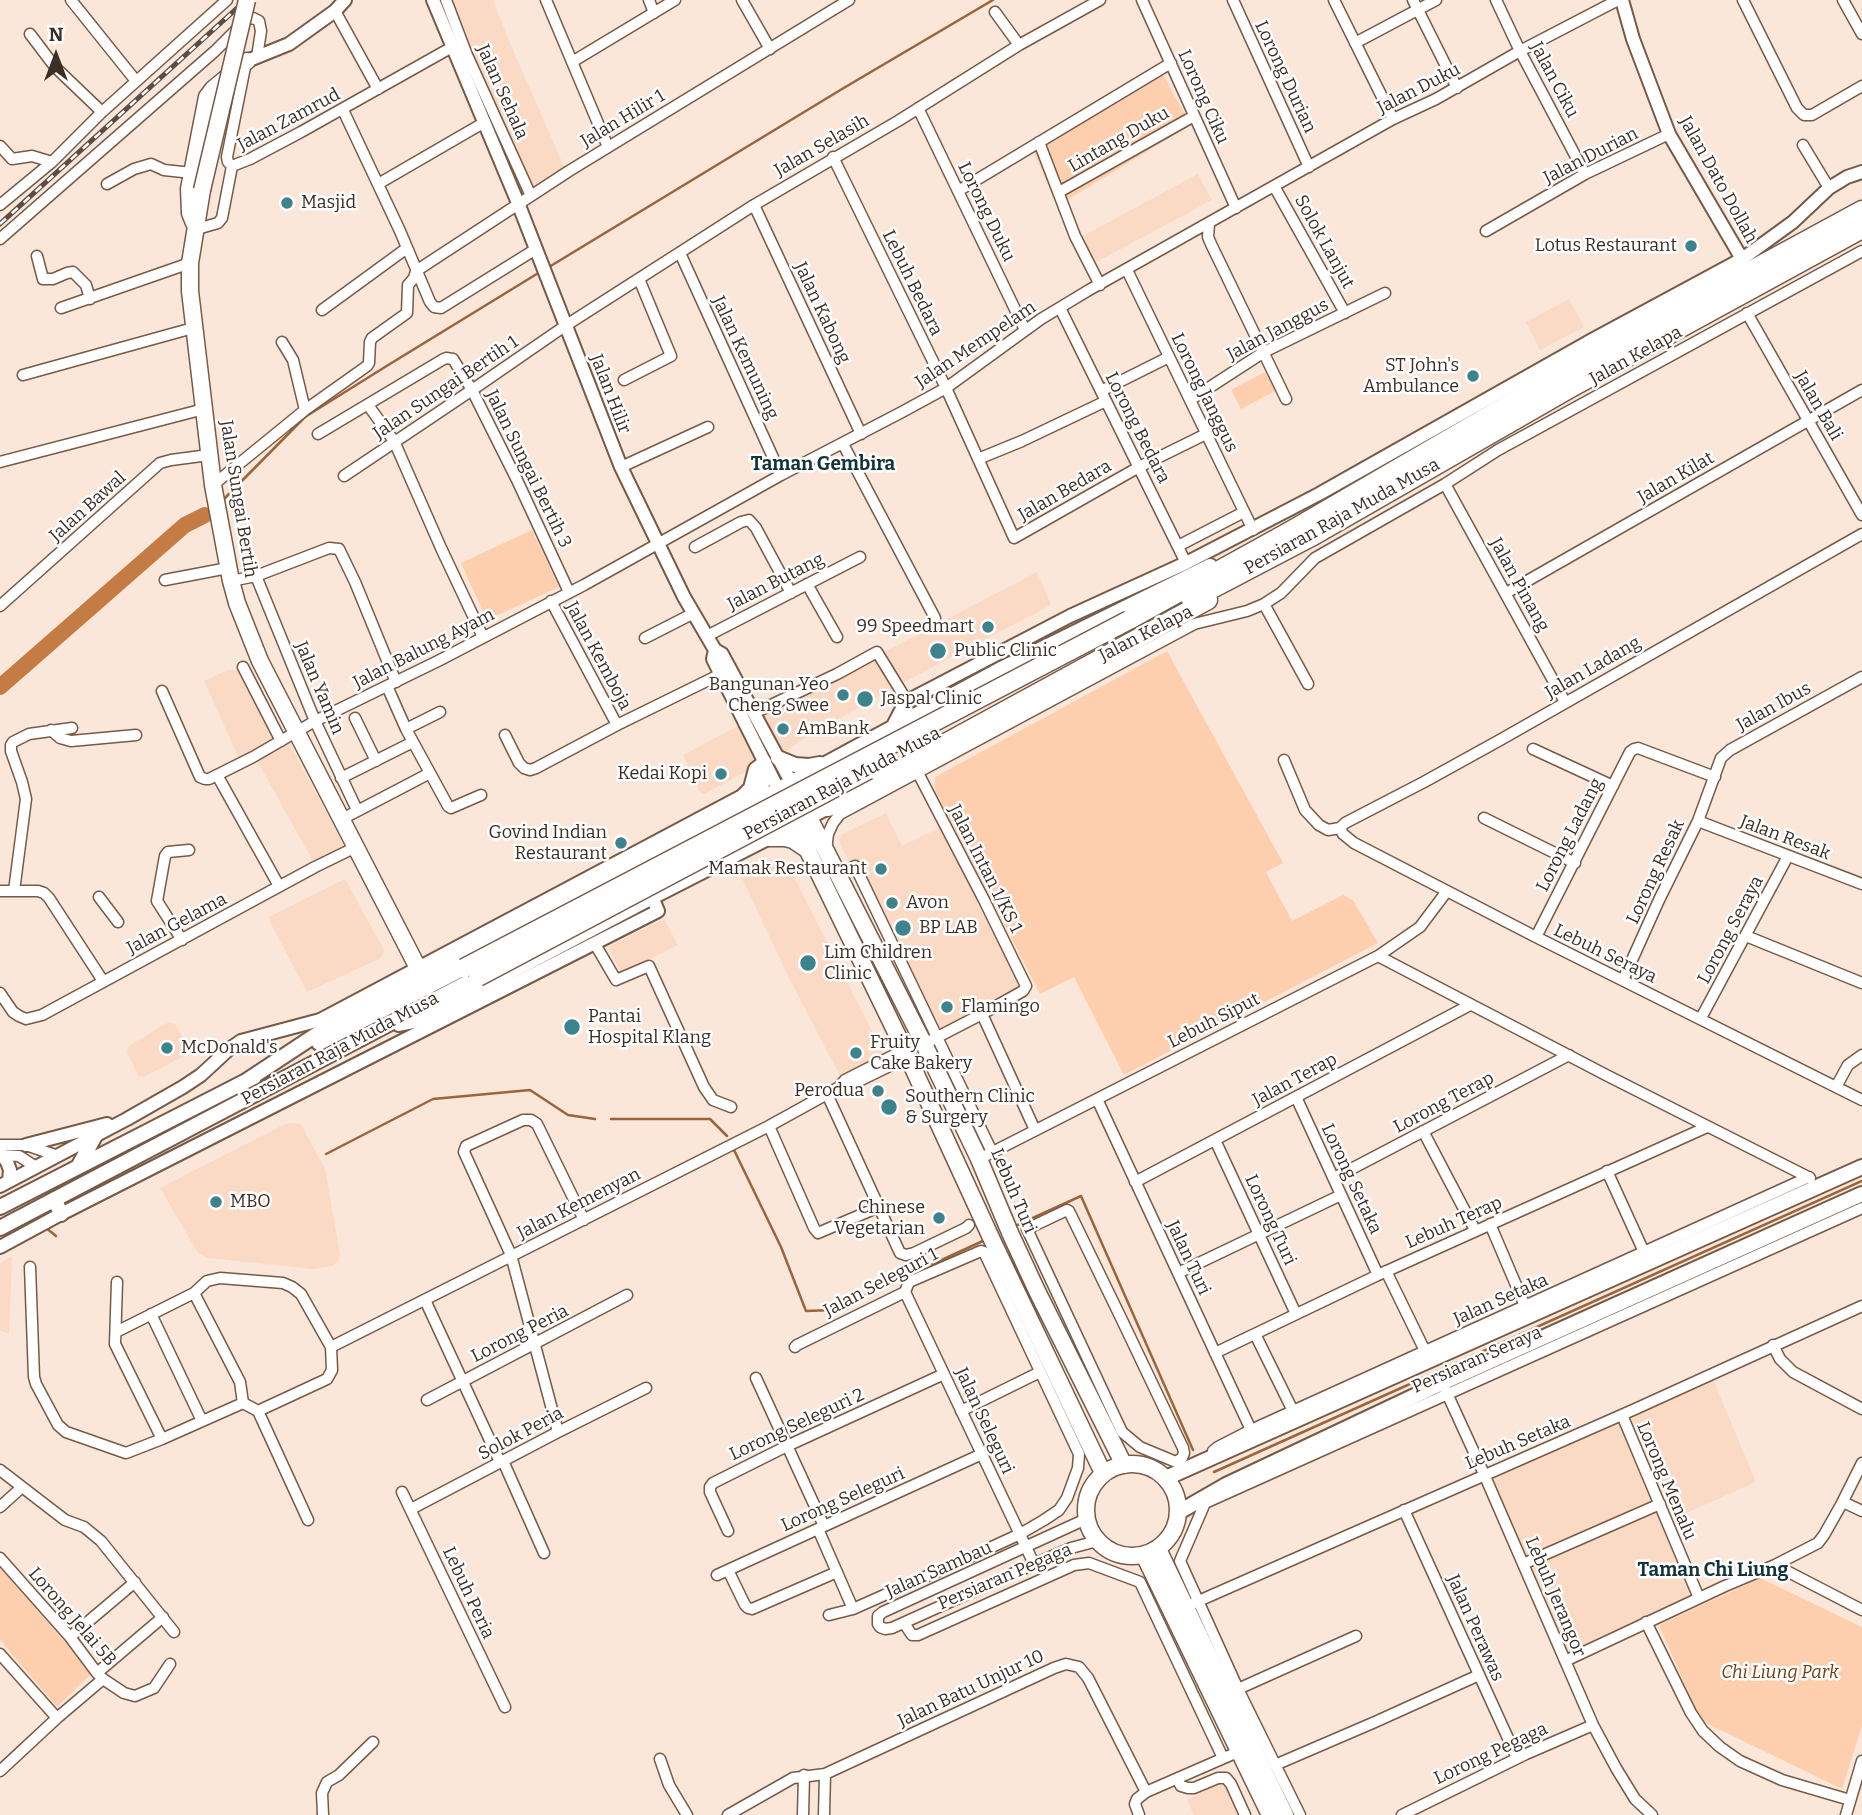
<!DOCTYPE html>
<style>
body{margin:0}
#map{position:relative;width:1862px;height:1815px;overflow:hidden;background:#fbe7d9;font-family:Bitter,serif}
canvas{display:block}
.north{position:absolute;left:21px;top:21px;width:70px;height:70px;-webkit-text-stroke:5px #fff;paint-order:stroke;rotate:0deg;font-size:19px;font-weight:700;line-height:28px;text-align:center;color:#3b2e25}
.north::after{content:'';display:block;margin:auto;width:24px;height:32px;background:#3b2e25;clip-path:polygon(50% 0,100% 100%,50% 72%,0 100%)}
</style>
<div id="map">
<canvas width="1862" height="1815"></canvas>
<div class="north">N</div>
</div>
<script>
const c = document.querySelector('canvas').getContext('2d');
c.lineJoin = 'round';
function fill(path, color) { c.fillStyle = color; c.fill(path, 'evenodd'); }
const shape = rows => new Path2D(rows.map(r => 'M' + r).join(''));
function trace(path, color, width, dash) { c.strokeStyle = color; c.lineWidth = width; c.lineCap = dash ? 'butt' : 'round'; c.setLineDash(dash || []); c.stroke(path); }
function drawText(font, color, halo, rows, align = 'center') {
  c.font = font + ' Bitter,serif'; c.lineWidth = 5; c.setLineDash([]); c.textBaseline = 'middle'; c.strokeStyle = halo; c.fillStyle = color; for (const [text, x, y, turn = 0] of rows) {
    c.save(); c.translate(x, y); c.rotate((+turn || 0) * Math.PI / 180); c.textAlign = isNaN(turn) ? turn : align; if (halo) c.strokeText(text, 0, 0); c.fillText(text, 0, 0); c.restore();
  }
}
const built = shape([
 [449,0,493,0,510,43,565,169,533,191,469,49],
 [1198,174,1212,200,1091,265,1077,239],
 [1569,299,1584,327,1540,350,1526,322],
 [1037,572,1051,605,893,688,803,739,782,754,762,716],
 [250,669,345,848,314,863,256,759,242,765,204,681,228,670],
 [740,725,758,761,749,770,704,794,700,792,683,755],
 [886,813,902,846,941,827,1022,983,1020,989,940,1032,855,859,849,862,839,842,841,835],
 [776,857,785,859,885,1057,841,1078,787,974,740,874],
 [345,879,384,950,383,955,379,959,307,992,270,922,269,917],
 [664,919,678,945,621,973,608,947],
 [169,1022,175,1024,188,1047,188,1052,184,1056,144,1077,138,1076,127,1052,128,1046],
 [287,1123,301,1124,325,1169,340,1254,338,1261,332,1266,313,1269,208,1258,198,1253,160,1188],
 [12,1256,9,1334,0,1330,0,1263],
 [1713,1379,1756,1482,1664,1523,1695,1596,1567,1656,1488,1476],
 [1224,1781,1240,1815,1194,1815,1187,1800]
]);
const green = shape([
 [1157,64,1191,125,1057,206,1030,143],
 [1265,372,1275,391,1241,409,1231,390],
 [532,530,559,587,487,620,461,563],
 [1167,651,1283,863,1266,872,1292,921,1343,895,1353,900,1378,943,1124,1075,1074,977,1040,994,935,790,935,777],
 [0,1568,92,1673,57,1707,0,1640],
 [1760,1578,1862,1627,1862,1726,1842,1789,1700,1720,1659,1625]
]);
const stream = shape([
 [549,267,842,89,993,0],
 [224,499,305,417,385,367,540,272],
 [611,1119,710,1119,727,1136],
 [734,1150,781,1247,806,1311,833,1310,985,1240],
 [326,1154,433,1099,530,1090,568,1115,595,1119],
 [45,1227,56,1236],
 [1013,1227,1081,1196,1193,1450],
 [1214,1472,1862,1181]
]);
const river = shape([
 [0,687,185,525,205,515]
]);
const minor = shape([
 [71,0,136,81],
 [446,0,467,55,531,196],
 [546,0,608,147],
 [649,0,654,13],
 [742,0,770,49],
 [1142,0,1236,208],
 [1233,0,1309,167],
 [1334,0,1393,119],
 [1413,0,1457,88],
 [1496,0,1520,51,1585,174],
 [1743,0,1797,108,1804,115,1812,115,1862,86],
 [1843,0,1862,34],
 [335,11,378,89],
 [995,12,1019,45],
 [30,34,55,67,102,112],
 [1355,43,1436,0],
 [246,62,227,157,228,162,232,166,250,159,301,132,454,46],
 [572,62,675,0],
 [918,108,1025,330],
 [343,110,400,231,430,302,434,307,441,308,536,249],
 [1039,142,1075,236,1100,285],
 [1803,145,1829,188],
 [0,146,12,159,32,156,52,162],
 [833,157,946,388,1014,538,1139,467,1206,434],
 [107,184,134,169,151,164,164,170,192,173],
 [378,184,485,122],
 [1274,186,1345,313],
 [958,191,1171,63],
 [1059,192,1194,116],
 [0,205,52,162,102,112,227,0],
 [754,205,861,434],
 [1209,224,1208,237,1211,244,1286,399],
 [197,229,218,223,222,218,232,166],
 [1486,231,1585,174,1669,134],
 [0,239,215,51,247,19,253,18,259,21,261,31,257,57],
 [680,253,781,475],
 [37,256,43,279,53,279,67,273,73,272,86,285,90,299],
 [1127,270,1253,530],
 [416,271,569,171,849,0],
 [61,308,190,263],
 [1060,308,1186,563],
 [322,310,407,248],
 [1747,313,1862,515],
 [282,342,293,360,305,410],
 [23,375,193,328],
 [624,380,671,356,639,279],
 [1101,391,1169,357],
 [1190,400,1264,352,1385,293],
 [368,405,394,441,441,548,483,637],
 [318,434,442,360,446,358,453,359,472,390,517,480,569,592],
 [843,444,935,618],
 [978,459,1022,441,1106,401],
 [0,462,204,409],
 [621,467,708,427],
 [344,476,472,390,565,326,754,205,898,121,1019,45,1100,0],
 [1445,484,1565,702],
 [213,485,305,410,367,366,369,363,370,342,372,338,407,313,408,285,414,278,416,271],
 [1178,546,1244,512],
 [695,547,741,522,749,520,756,528,791,593],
 [256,576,315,721,357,810],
 [165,580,228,568],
 [231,581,256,576,329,548,339,549,355,582,396,682],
 [807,584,837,637],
 [1506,593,1862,390],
 [551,601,617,725],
 [1264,604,1308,684],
 [0,606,160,463,171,460,209,455],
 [707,636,860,557],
 [645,638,694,613],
 [243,667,281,741],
 [387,686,406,729,448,806,451,808,481,795],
 [162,691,200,777,205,779,209,779,253,757,315,721,438,661,584,585,781,475,902,412,946,388,1041,319,1089,290,1393,119,1436,99,1520,51,1618,0],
 [754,713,837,674,877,652,907,701],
 [355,718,376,761],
 [406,729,440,712],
 [51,730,60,738,71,741,136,735],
 [505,735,519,763,524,768,530,770,536,768,617,725,727,671],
 [1533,749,1613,786],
 [1284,760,1305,810,1319,825,1328,830,1340,828,1345,823,1424,782,1500,740,1862,534],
 [918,773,984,900,1026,986,1023,991,982,1014,924,1044],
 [217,775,279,886],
 [341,778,413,742],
 [1484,818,1575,863],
 [342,819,430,773],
 [1698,821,1862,884],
 [1340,828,1343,834,1354,843,1536,937,1862,1100],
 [826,850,828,834,833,823,840,814,1194,624,1247,611,1264,604,1281,593,1315,558,1445,484,1498,450,1862,251],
 [837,875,855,866,992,1152],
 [0,891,38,891,44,893,49,898,103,981],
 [14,891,26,799,22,782,11,751,11,745,13,742,29,734,72,728],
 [99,897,118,922],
 [1746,936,1862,983],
 [1536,937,1630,752,1634,749,1638,748,1715,777],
 [182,940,157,901,165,856,168,852,189,850],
 [595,944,616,980,649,966,704,1087,713,1100,731,1107],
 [1378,956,1608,1076,1810,1178],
 [1623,980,1659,900,1698,821,1721,758,1730,750,1862,677],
 [0,993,13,1012,19,1016,26,1019,42,1015,315,867,356,847],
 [982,1014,1035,1130],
 [1701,1018,1788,856],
 [843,1087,857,1082,908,1057],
 [1836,1087,1848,1065,1862,1055],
 [827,1094,900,1253,906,1255,914,1253,966,1228,969,1225],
 [1296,1097,1378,1275],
 [1097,1099,1251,1430],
 [769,1126,814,1228,818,1233,879,1207],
 [1423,1131,1475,1230],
 [1215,1140,1296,1314],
 [0,1145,26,1145,58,1156],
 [0,1155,19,1156,36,1167],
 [979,1159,1378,956,1420,927,1447,891],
 [1607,1171,1644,1252],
 [1334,1178,1569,1055],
 [1135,1182,1470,1005],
 [1067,1210,1069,1211,1121,1318,1183,1448,1184,1453,1182,1458,1176,1462,1140,1447,1122,1432,1027,1229,1067,1210],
 [1490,1224,1525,1306],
 [30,1267,34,1377,36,1384,58,1425,66,1432,126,1453,162,1439,243,1403],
 [1386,1271,1425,1351],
 [1178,1273,1341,1195],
 [117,1282,115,1344,162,1439],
 [905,1292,1034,1564],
 [194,1293,240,1382,243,1403,258,1411],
 [425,1300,500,1462],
 [151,1314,202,1421],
 [116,1332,194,1293,207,1281,220,1278,283,1283,292,1287,301,1294,331,1347,332,1370,327,1379,258,1411],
 [1255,1334,1293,1411],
 [1773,1345,1780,1359,1793,1372,1862,1409],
 [331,1347,769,1126,827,1094,839,1087,845,1080,904,1050],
 [795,1347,797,1345,905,1292,909,1282,981,1251,984,1252,1079,1454,1078,1468,1067,1498,1059,1510,1044,1520,1020,1534,981,1552,853,1609,829,1615],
 [1215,1353,1378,1275,1707,1127],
 [756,1378,824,1526],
 [1445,1389,1484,1474,1593,1725,1616,1768,1635,1799,1652,1815],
 [427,1400,627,1295],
 [258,1411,308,1520],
 [961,1411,1040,1372],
 [1622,1415,1699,1598],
 [558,1432,511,1255,464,1152,466,1146,523,1120,531,1120,537,1124,584,1220],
 [1214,1456,1213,1451,1218,1447,1251,1430,1809,1177],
 [503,1461,544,1553],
 [0,1470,65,1520,84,1527,101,1541,174,1632],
 [402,1492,505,1707],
 [1843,1502,1862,1511],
 [0,1507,21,1488],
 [411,1509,558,1432,646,1388],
 [1404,1510,1517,1758],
 [1086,1519,883,1612,878,1616,878,1624,880,1627,885,1629,892,1628,1034,1564,1071,1548,1097,1541],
 [818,1529,853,1609],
 [728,1531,710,1492,710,1487,713,1483,787,1446,944,1374],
 [0,1558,70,1637,97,1673,103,1679,124,1693,135,1696,154,1688,170,1664],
 [1523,1564,1660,1504],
 [1775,1565,1862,1610],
 [728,1570,745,1605,748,1608,752,1609,837,1572],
 [717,1575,982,1454],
 [1194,1603,1633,1410,1862,1306],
 [1646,1622,1691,1713,1703,1731,1720,1747,1740,1761,1782,1780,1850,1800],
 [904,1623,912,1635,918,1635,1074,1565,1089,1563,1140,1582,1223,1758],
 [70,1637,135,1582],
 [0,1654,57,1718],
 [1565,1661,1725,1586,1775,1565,1818,1543,1824,1535,1841,1505,1862,1463],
 [97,1673,163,1617],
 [1238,1689,1356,1636],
 [660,1759,669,1785,687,1815],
 [1275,1765,1375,1722,1479,1675],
 [0,1771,57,1718,103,1679],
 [1177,1779,1181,1786,1188,1788,1194,1788,1218,1778,1226,1778,1231,1784,1245,1815],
 [323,1815,322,1793,327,1782,339,1775,373,1742],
 [728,1815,793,1778,825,1774,1054,1668,1066,1664,1079,1667,1088,1678,1146,1792],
 [803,1815,804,1775],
 [824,1815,825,1774],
 [1139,1815,1135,1804,1137,1799,1146,1792,1240,1751],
 [1300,1815,1238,1689,1180,1561,1205,1503,1862,1208],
 [1402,1815,1526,1754,1593,1725],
 [1846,1815,1862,1761]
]);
const tertiary = shape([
 [433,0,518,203,621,467,684,597,715,650,713,659,778,789],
 [1622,0,1633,39,1669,134,1742,259],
 [247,61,289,44,335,11,345,0],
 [715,650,722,654,791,782],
 [907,701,1070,616,1186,563,1319,494,1592,340,1742,259,1793,222,1829,188,1847,177,1862,172],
 [26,1145,107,1124],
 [2,1155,7,1162,10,1170,9,1181],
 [0,1186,127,1119,183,1087,201,1075,228,1050,241,1041,320,1020,742,796,750,788,755,769,764,762],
 [0,1247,61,1214,658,911,652,897]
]);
const secondary = shape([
 [894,726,907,701],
 [778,758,795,765,809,766,820,764],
 [751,802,759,791,764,779,764,762],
 [399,1024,419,1020,652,897,828,807],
 [319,1043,464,968],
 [246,1081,337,1021,748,806,1003,668,1210,566],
 [78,1167,95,1136],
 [55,1200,61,1214],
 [0,1207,254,1077],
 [0,1228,478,977],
 [1166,1478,1862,1167],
 [1179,1512,1226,1485,1442,1383,1862,1194]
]);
const primary = shape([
 [202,190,190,263,190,291,213,485,231,581,237,603,260,661,418,968],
 [194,223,190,213,189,189,207,97,213,89,247,61],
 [791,782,924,1044,979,1159,1011,1235,1037,1291,1124,1465],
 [778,789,908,1057,993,1242,1103,1473],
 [768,838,785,838,793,840,808,850],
 '1086 1510a46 46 0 1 1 92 0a46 46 0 1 1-92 0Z',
 [1158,1549,1285,1815],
 [1144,1555,1270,1815]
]);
const trunk = shape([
 [1191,600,1315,535,1571,388,1862,229],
 [1129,620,1290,531,1560,374,1862,210],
 [828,807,1208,600]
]);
const rail = shape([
 [0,224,246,0]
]);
const primaryBridge = shape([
 [202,190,247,0]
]);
const trunkBridge = shape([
 [464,968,1129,620],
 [478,977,868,770]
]);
const markers = [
 [287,203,7,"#3c838b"],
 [1691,246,7,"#3c838b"],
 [1473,376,7,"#3c838b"],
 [988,627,7,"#3c838b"],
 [938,651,9,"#3c838b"],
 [843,695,7,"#3c838b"],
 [865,699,9,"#3c838b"],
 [783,729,7,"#3c838b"],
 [721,774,7,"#3c838b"],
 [621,843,7,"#3c838b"],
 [881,869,7,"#3c838b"],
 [892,903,7,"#3c838b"],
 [903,928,9,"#3c838b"],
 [808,963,9,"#3c838b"],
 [947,1007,7,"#3c838b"],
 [572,1027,9,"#3c838b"],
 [167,1048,7,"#3c838b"],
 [856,1053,7,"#3c838b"],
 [878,1091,7,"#3c838b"],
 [889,1107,9,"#3c838b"],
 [216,1202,7,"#3c838b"],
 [939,1218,7,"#3c838b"]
];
const streetNames = [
 ["Lorong Durian",1285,77,65],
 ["Jalan Ciku",1554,80,62],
 ["Jalan Duku",1419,89,-27],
 ["Jalan Sehala",502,92,66],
 ["Lorong Ciku",1203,97,66],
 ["Jalan Hilir 1",623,119,-31],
 ["Jalan Zamrud",289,120,-28],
 ["Lintang Duku",1119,140,-30],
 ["Jalan Selasih",822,146,-30],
 ["Jalan Durian",1591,156,-27],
 ["Jalan Dato Dollah",1718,180,61],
 ["Lorong Duku",986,212,64],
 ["Solok Lanjut",1324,242,61],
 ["Lebuh Bedara",912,283,64],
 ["Jalan Kabong",822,313,65],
 ["Jalan Janggus",1278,330,-28],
 ["Jalan Mempelam",976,345,-34],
 ["Jalan Kelapa",1636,356,-29],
 ["Jalan Kemuning",745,358,65],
 ["Jalan Sungai Bertih 1",446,388,-34],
 ["Lorong Janggus",1204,393,64],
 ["Jalan Hilir",610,394,69],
 ["Jalan Bali",1818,406,60],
 ["Lorong Bedara",1137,428,63],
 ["Jalan Sungai Bertih 3",528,469,64],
 ["Jalan Kilat",1676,478,-30],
 ["Jalan Bedara",1065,491,-30],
 ["Jalan Sungai Bertih",238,499,81],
 ["Jalan Bawal",88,507,-42],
 ["Persiaran Raja Muda Musa",1342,517,-29],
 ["Jalan Butang",776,582,-27],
 ["Jalan Pinang",1519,585,61],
 ["Jalan Kelapa",1146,634,-27],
 ["Jalan Balung Ayam",424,649,-27],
 ["Jalan Kemboja",598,656,62],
 ["Jalan Ladang",1593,668,-30],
 ["Jalan Yamin",319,688,67],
 ["Jalan Ibus",1774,707,-29],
 ["Persiaran Raja Muda Musa",842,784,-28],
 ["Lorong Ladang",1570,835,-63],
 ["Jalan Resak",1785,838,21],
 ["Jalan Intan 1/KS 1",985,869,63],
 ["Lorong Resak",1656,872,-65],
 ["Jalan Gelama",177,924,-28],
 ["Lorong Seraya",1731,930,-62],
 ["Lebuh Seraya",1605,954,26],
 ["Lebuh Siput",1214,1021,-27],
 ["Persiaran Raja Muda Musa",340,1049,-28],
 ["Jalan Terap",1295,1080,-28],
 ["Lorong Terap",1444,1103,-28],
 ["Lorong Setaka",1351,1179,65],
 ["Lebuh Turi",1013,1191,67],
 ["Jalan Kemenyan",579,1204,-27],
 ["Lorong Turi",1270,1220,65],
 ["Lebuh Terap",1454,1223,-24],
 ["Jalan Turi",1188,1258,65],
 ["Jalan Seleguri 1",881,1283,-28],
 ["Jalan Setaka",1501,1300,-24],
 ["Lorong Peria",520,1334,-27],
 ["Persiaran Seraya",1477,1360,-24],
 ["Jalan Seleguri",984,1421,65],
 ["Lorong Seleguri 2",797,1425,-25],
 ["Solok Peria",521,1434,-28],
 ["Lebuh Setaka",1518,1443,-23],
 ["Lorong Menalu",1666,1481,67],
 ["Lorong Seleguri",843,1500,-24],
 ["Jalan Sambau",939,1570,-24],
 ["Persiaran Pegaga",1005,1577,-23],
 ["Lebuh Peria",468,1593,65],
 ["Lebuh Jerangor",1555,1597,67],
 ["Lorong Jelai 5B",72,1617,49],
 ["Jalan Perawas",1475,1628,66],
 ["Jalan Batu Unjur 10",971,1689,-25],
 ["Lorong Pegaga",1491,1754,-25]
];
const poiNames = [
 ["Masjid",301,203],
 ["Lotus Restaurant",1677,246,"right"],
 ["ST John's",1459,366,"right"],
 ["Ambulance",1459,387,"right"],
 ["99 Speedmart",974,627,"right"],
 ["Public Clinic",954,651],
 ["Bangunan Yeo",829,685,"right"],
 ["Cheng Swee",829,706,"right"],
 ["Jaspal Clinic",881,699],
 ["AmBank",797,729],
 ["Kedai Kopi",707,774,"right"],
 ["Govind Indian",607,833,"right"],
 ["Restaurant",607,854,"right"],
 ["Mamak Restaurant",867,869,"right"],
 ["Avon",906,903],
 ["BP LAB",919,928],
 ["Lim Children",824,953],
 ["Clinic",824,974],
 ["Flamingo",961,1007],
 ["Pantai",588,1017],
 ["Hospital Klang",588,1038],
 ["Fruity",870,1043],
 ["Cake Bakery",870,1064],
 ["McDonald's",181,1048],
 ["Perodua",864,1091,"right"],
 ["Southern Clinic",905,1097],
 ["& Surgery",905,1118],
 ["MBO",230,1202],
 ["Chinese",925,1208,"right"],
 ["Vegetarian",925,1229,"right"]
];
const parkNames = [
 ["Chi Liung Park",1780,1673]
];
const neighbourhoodNames = [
 ["Taman Gembira",823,465],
 ["Taman Chi Liung",1713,1571]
];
fill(built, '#fadac4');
fill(green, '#fecfaf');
trace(stream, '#9c643b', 2.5);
trace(river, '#c57b44', 16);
trace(minor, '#765a46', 13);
trace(tertiary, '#765a46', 16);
trace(secondary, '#765a46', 18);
trace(primary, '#765a46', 19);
trace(trunk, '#765a46', 21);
trace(minor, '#fff', 10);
trace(tertiary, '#fff', 12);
trace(secondary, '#fff', 14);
trace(primary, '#fff', 16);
trace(trunk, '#fff', 18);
trace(rail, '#5b4d43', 5);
trace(rail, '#fff', 2.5, [8]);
trace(primaryBridge, '#765a46', 19, []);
trace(trunkBridge, '#765a46', 21, []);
trace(primaryBridge, '#fff', 16);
trace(trunkBridge, '#fff', 18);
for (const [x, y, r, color] of markers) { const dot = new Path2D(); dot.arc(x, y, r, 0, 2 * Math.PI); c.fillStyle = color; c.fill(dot); trace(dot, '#fff', 2.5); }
drawText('18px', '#3b2e25', '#fff', streetNames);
drawText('18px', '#3b2e25', '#fff', poiNames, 'left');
drawText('italic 18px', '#6f3d14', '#fff', parkNames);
drawText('bold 19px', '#123438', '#fff', neighbourhoodNames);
</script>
